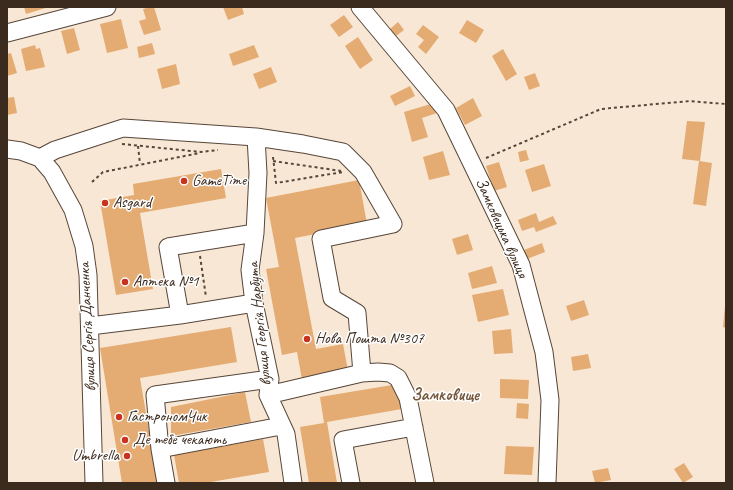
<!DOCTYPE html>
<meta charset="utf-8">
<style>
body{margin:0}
#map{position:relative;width:733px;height:490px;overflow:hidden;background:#f8e7d4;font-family:Caveat,sans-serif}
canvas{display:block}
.frame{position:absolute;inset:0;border:8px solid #3b2a1e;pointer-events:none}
</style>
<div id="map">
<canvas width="733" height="490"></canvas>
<div class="frame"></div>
</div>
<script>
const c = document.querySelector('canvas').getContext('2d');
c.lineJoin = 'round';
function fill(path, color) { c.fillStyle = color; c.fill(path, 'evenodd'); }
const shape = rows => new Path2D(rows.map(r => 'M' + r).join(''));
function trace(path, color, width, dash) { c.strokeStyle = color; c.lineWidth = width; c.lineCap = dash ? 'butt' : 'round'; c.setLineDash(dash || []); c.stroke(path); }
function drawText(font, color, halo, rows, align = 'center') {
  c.font = font + ' Caveat,sans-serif'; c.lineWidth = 3; c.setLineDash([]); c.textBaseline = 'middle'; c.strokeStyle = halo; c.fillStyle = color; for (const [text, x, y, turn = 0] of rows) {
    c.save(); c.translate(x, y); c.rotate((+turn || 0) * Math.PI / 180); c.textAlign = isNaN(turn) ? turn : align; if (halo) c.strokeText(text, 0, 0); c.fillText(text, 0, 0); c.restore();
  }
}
const building = shape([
 [24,7,49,7,26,14],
 [150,7,154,7,161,30,144,35,139,21,146,19,143,9],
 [223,7,242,7,244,14,228,20],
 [344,15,353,27,339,37,330,25],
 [121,19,128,48,107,53,100,24],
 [467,20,484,30,476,43,459,33],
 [398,22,404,30,396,36,390,29],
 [423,25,439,37,426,54,418,47,424,40,416,34],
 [74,28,80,50,67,54,61,31],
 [358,37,373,60,360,69,345,46],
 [152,43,155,54,139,58,137,47],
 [35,45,36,49,40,48,45,67,26,71,21,49],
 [254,45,259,57,233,66,229,54],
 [503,49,517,74,506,81,492,56],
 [11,53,17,73,7,76,7,54],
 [176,64,180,84,162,89,157,69],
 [271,67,277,82,259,89,253,74],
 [535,73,540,86,529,90,524,77],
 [410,86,415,96,395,106,390,96],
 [14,97,17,113,7,115,7,98],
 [473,98,482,116,465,125,456,108],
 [434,103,437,113,422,118,428,137,412,142,404,112],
 [687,121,705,122,700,161,682,159],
 [526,150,529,160,520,162,518,152],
 [443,151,450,175,429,180,423,157],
 [699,161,712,163,706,206,693,204],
 [499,162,507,187,494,191,486,166],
 [544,164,551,186,532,192,525,170],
 [221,169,226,198,140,213,153,289,116,295,100,201,134,195,133,184],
 [359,180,367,224,295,238,316,349,343,344,349,376,303,385,297,352,282,355,266,269,279,267,266,198],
 [536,213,539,222,553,216,557,224,536,232,534,227,522,231,518,220],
 [468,234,473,250,457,255,452,239],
 [542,243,545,252,527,259,524,250],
 [492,266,497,283,472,289,468,273],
 [503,289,509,315,478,322,472,295],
 [584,300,589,315,571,321,566,306],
 [725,306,726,306,726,328,723,327],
 [231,327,237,362,140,378,158,483,122,483,100,348],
 [511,329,513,353,494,354,492,331],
 [588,354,591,368,573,371,571,357],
 [500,379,529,380,528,399,500,398],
 [398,384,402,409,327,422,337,483,309,483,300,427,324,423,320,397],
 [245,392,251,422,171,436,171,407],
 [517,403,529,404,528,419,516,418],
 [263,439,269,472,205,483,179,483,174,455],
 [506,446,534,447,532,475,504,474],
 [684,463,693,477,683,483,674,469],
 [608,468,611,480,595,483,592,471]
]);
const path = shape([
 [122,144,201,152,218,150],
 [138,146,140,164],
 [273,157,276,183,343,172],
 [486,158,601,109,690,101,726,104],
 [273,161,341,171],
 [92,182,103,172,200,153],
 [200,256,206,297]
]);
const minor = shape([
 [360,7,446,110,521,265,544,352,550,400,547,483],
 [7,33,107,7],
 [256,137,258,173,255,233,250,270,254,303,270,379,268,395,286,434,293,483],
 [7,149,21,151,40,158,55,150,123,128,256,137,303,144,343,152,363,172,393,224,321,239,332,298,357,313,362,373],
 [40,158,52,172,73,210,84,246,88,275,94,483],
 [180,315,168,247,255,233],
 [90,326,180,315,254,303],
 [268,395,362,373,378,372,390,373,398,378,408,398,425,483],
 [160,449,281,426],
 [166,483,160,449,155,395,270,379],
 [351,483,343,440,414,427]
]);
const markers = [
 [184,181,4,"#c8321e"],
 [105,203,4,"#c8321e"],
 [125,282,4,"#c8321e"],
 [307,339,4,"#c8321e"],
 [119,417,4,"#c8321e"],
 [125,440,4,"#c8321e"],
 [127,456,4,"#c8321e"]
];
const poiNames = [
 ["GameTime",192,181],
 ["Asgard",113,203],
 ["Аптека №1",133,282],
 ["Нова Пошта №307",315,339],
 ["ГастрономЧик",127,417],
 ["Де тебе чекають",133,440],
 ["Umbrella",119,456,"right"]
];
const streetNames = [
 ["Замковецька вулиця",501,228,66],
 ["вулиця Георгія Нарбута",260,324,-96],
 ["вулиця Сергія Данченка",88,327,-93]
];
const neighbourhoodNames = [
 ["Замковище",445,396]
];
fill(building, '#e4ac73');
trace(minor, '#574639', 19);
trace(path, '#574639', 2, [3, 3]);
trace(minor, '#fff', 17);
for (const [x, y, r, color] of markers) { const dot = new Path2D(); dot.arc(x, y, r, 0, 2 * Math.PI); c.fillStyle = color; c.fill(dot); trace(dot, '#fff', 1.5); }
drawText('16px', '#3b2a1e', '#fff', poiNames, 'left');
drawText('16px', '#3b2a1e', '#fff', streetNames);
drawText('bold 17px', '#76583c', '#fff', neighbourhoodNames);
</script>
